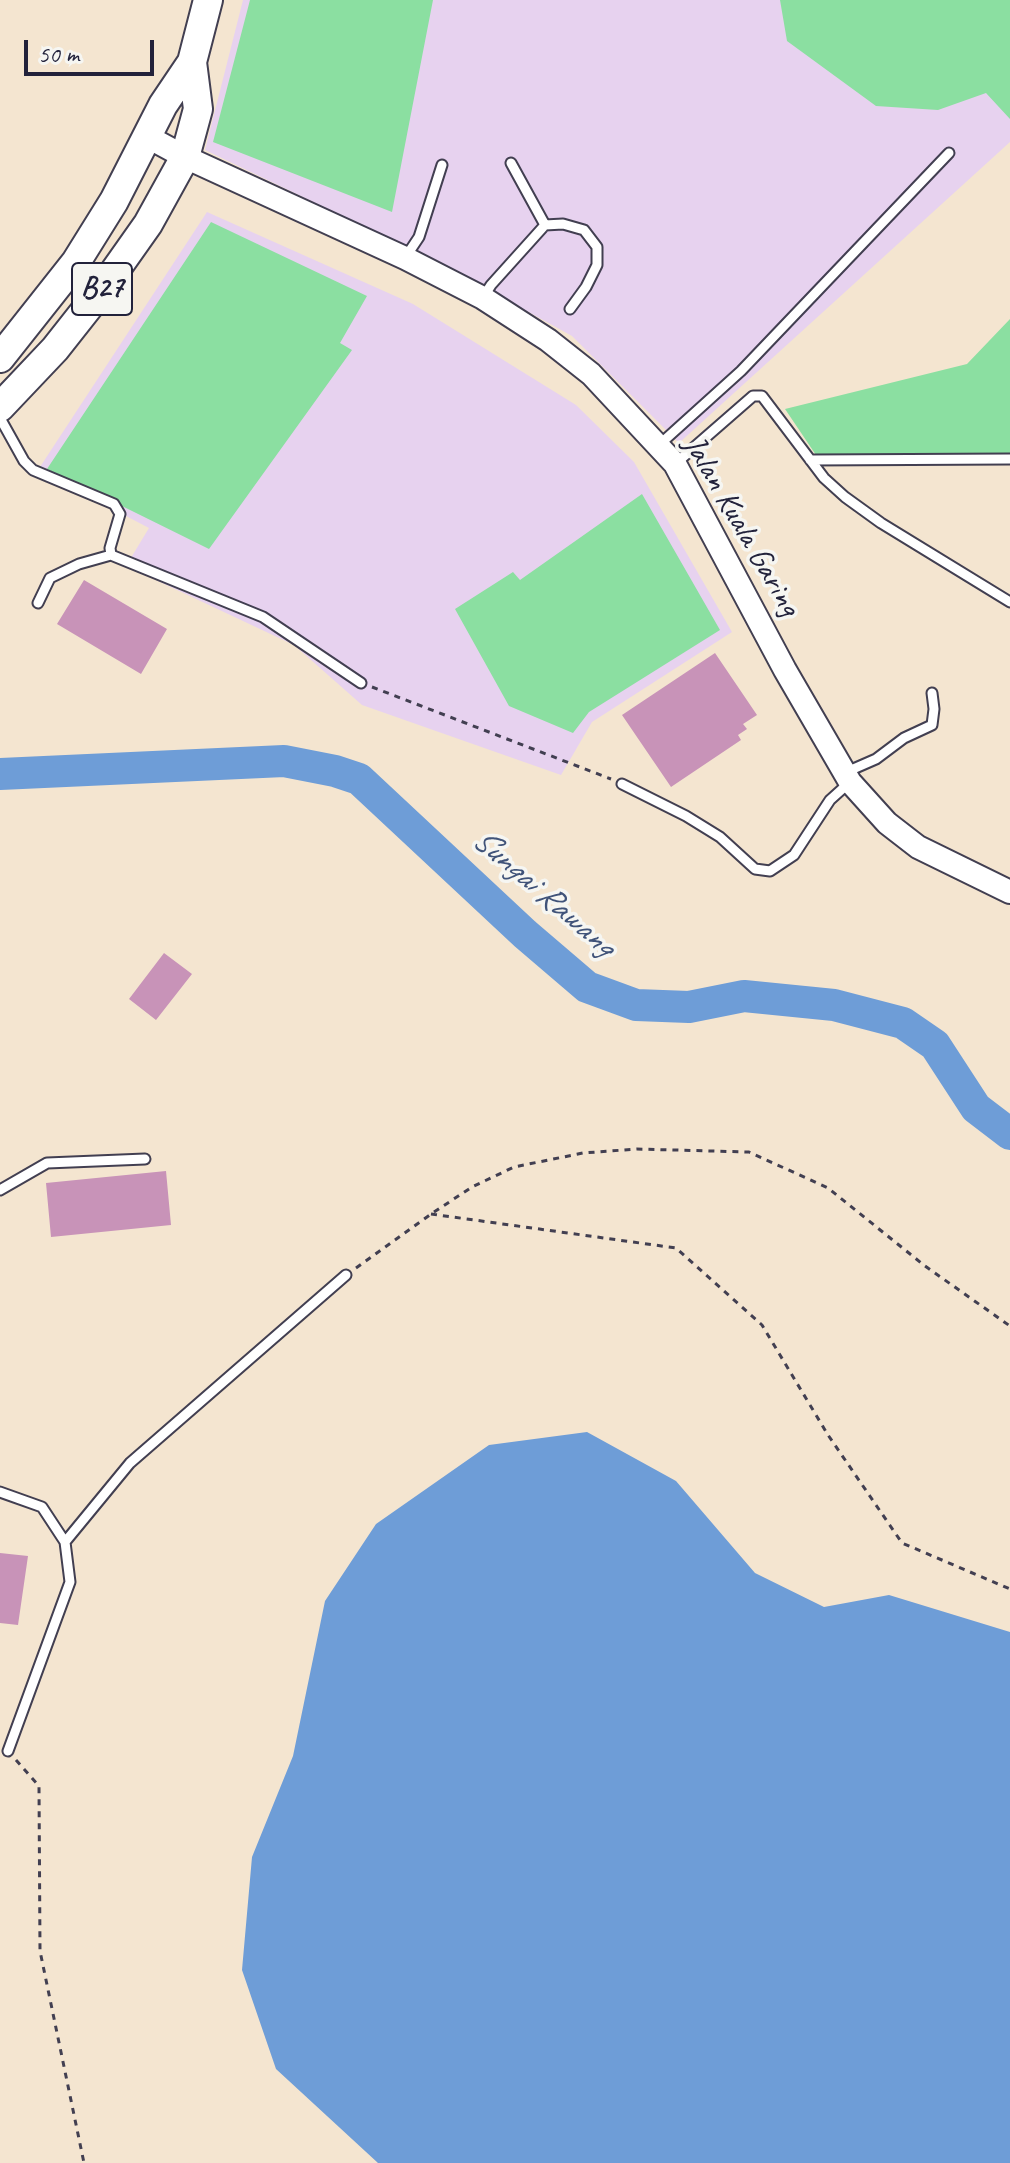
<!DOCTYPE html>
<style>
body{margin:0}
#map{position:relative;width:1010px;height:2163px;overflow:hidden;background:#f4e5d0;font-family:Caveat,sans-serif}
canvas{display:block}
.scale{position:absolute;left:24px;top:40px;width:130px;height:36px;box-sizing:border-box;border:4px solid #22223b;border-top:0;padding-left:10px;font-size:24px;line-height:28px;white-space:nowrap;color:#22223b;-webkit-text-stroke:6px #f6f6f2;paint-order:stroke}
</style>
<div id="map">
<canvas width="1010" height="2163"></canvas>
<div class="scale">50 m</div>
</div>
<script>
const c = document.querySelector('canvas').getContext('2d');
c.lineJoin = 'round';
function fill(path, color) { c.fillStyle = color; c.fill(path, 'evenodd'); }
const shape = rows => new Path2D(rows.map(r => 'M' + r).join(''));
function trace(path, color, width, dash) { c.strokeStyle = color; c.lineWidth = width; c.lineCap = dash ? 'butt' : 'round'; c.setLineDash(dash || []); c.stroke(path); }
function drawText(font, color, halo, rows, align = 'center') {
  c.font = font + ' Caveat,sans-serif'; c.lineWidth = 7; c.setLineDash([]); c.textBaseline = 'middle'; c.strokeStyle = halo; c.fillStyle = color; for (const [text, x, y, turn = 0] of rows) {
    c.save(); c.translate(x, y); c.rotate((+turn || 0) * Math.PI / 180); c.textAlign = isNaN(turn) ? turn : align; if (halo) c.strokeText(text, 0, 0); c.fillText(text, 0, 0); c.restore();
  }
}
const built = shape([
 [243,0,1010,0,1010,142,679,443,572,336,438,262,205,150],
 [207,212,413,304,576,405,634,462,732,632,592,722,561,775,362,705,294,645,126,566,149,528,38,470]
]);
const green = shape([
 [250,0,433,0,392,212,213,142],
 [780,0,1010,0,1010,119,986,93,938,110,876,106,787,41],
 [211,222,367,296,340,343,352,350,209,549,47,469],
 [1010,319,1010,457,818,458,785,409,967,364],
 [642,494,720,630,589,712,573,733,509,706,455,609,513,572,520,580]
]);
const water = shape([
 [587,1432,676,1481,755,1573,824,1607,889,1595,1010,1632,1010,2163,378,2163,276,2069,242,1970,252,1857,293,1756,325,1601,376,1524,489,1445]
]);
const river = shape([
 [0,774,284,761,335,771,359,779,525,934,587,987,636,1005,689,1007,744,996,834,1005,903,1023,935,1045,976,1108,1010,1134]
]);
const building = shape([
 [84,580,167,629,141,674,57,624],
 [715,653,757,715,743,724,747,729,738,735,741,740,671,787,622,715],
 [164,953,192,974,156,1020,129,999],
 [166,1171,171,1225,51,1237,46,1183],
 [0,1553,28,1556,18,1625,0,1623]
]);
const path = shape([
 [372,687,611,779],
 [431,1214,676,1248,762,1325,828,1435,902,1543,1010,1589],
 [356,1268,431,1214,472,1187,514,1167,583,1153,637,1149,749,1152,828,1188,925,1266,1010,1326],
 [16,1760,39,1786,40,1951,84,2163]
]);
const service = shape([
 [511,163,545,225],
 [405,258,419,237,442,165],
 [484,296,491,285,545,225,563,224,584,230,597,247,597,265,586,287,570,309],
 [0,418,24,461,33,470,114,504,120,514,110,548,111,555,263,617,361,683],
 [659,445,741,371,949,153],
 [810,460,1010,459],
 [675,464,753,396,762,396,824,478,845,497,881,523,1010,602],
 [38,603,50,578,79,564,111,555],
 [844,773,876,759,904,738,932,725,934,709,932,693],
 [622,784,686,816,720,837,755,869,770,871,794,855,830,800,850,782],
 [0,1190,47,1163,145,1159],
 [0,1492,42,1507,65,1542,70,1582,8,1751],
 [65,1542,130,1463,346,1275]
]);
const tertiary = shape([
 [148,137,185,157,405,258,483,298,548,340,591,374,675,464,785,670,850,782,887,823,918,847,1010,892]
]);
const primary = shape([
 [0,358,76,262,114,201,163,105,192,62,208,0],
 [0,407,55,349,100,292,148,224,185,157,198,109,192,62]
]);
const shields = [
 [102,289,60]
];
const shieldNames = [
 ["B27",102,289]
];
const streetNames = [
 ["Jalan Kuala Garing",741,526,60]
];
const waterNames = [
 ["Sungai Rawang",543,893,41]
];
fill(built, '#e7d2ef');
fill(green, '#8bdfa1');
fill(water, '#6e9dd7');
trace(river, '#6e9dd7', 32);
fill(building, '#c893b8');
trace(service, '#423f51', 13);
trace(tertiary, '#423f51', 26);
trace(primary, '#423f51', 32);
trace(path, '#423f51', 3, [6, 6]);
trace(service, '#fff', 9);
trace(tertiary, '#fff', 22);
trace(primary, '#fff', 28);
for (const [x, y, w] of shields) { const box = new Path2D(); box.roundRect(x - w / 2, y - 26, w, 52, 6); c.fillStyle = '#f6f6f2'; c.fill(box); trace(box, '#22223b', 2); }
drawText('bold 30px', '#22223b', null, shieldNames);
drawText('32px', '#22223b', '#f6f6f2', streetNames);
drawText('italic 34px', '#405379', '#f6f6f2', waterNames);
</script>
